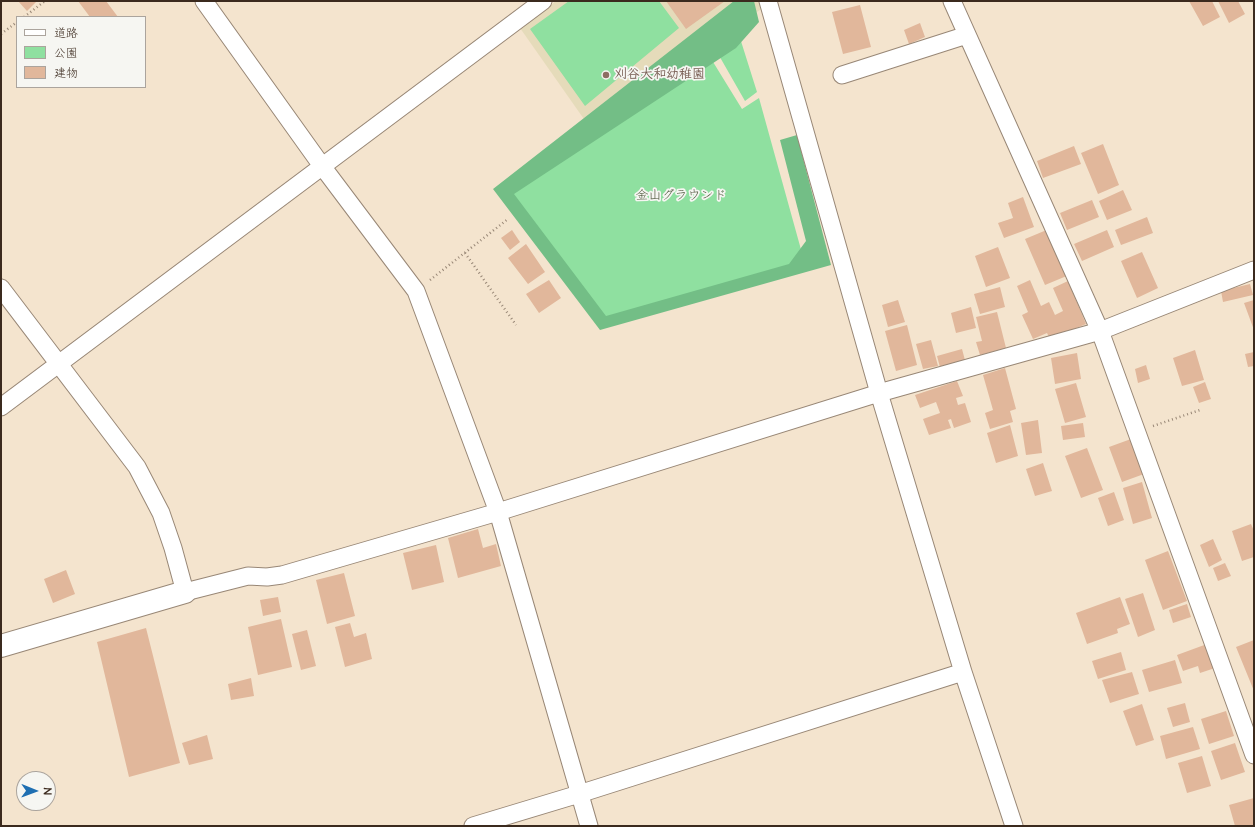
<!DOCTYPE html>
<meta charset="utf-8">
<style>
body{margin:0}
#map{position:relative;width:1255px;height:827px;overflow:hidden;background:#f4e4ce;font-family:"Architects Daughter","Klee One",sans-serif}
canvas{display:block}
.frame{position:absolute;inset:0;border:2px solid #3b2a1e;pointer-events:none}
.legend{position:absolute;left:16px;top:16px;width:130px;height:72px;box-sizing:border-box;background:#f6f6f2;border:1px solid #aba49d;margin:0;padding:5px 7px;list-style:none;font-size:12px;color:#3b2a1e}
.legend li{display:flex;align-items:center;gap:8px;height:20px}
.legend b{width:20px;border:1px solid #aba49d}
.north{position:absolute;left:16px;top:771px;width:40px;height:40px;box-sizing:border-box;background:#f6f6f2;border:1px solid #aba49d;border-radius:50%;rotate:91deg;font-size:11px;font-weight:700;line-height:16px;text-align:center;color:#3b2a1e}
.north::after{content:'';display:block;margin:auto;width:14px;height:18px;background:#1f6fb2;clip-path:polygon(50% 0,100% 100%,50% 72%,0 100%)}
</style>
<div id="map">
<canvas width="1255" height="827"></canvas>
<div class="frame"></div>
<ul class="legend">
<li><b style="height:5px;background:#fff"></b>道路</li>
<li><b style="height:11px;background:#8fe0a0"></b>公園</li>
<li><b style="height:11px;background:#e1b79b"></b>建物</li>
</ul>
<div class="north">N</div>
</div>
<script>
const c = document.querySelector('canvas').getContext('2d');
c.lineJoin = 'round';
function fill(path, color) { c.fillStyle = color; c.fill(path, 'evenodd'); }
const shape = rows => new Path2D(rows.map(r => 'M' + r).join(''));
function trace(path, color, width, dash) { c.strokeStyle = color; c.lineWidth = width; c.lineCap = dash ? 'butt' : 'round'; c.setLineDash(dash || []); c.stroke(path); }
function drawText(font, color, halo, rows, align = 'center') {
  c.font = font + ' "Architects Daughter","Klee One",sans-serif'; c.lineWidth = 3.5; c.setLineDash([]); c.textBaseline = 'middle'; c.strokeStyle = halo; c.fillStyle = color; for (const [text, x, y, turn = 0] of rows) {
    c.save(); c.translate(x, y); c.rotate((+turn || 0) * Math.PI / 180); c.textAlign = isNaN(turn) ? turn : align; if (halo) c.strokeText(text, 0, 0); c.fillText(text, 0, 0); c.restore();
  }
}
const built = shape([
 [556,1,761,1,763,8,586,122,520,28]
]);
const green = shape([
 [569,1,659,1,679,28,585,106,530,29],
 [740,38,757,92,745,101,717,52],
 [710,57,742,109,759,98,805,264,601,322,504,194]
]);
const forest = shape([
 [734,1,754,1,759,22,736,48,514,194,606,316,789,264,806,241,780,140,797,135,831,265,600,330,493,189]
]);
const building = shape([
 [18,1,37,1,27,11],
 [78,1,106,1,118,17,90,17],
 [666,1,725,1,686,29],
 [1189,1,1212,1,1220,17,1203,26],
 [1218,1,1238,1,1245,14,1229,23],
 [860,5,871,47,843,54,832,12],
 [920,23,925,37,909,44,904,30],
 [1103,144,1119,185,1098,194,1081,153],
 [1074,146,1081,164,1043,178,1037,161],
 [1123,190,1132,210,1107,220,1099,201],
 [1023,197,1034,227,1004,238,998,223,1013,218,1008,203],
 [1092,200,1099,217,1067,230,1060,213],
 [1147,217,1153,233,1121,245,1115,230],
 [1049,229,1069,275,1045,285,1025,239],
 [512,230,520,242,510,250,501,238],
 [1107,230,1114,247,1082,261,1074,244],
 [526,244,545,272,528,284,508,258],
 [998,247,1010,278,986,287,975,256],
 [1142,252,1158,288,1137,298,1121,261],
 [549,280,561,298,539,313,526,294],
 [1030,280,1041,306,1049,302,1055,315,1063,311,1053,288,1068,281,1086,324,1050,339,1047,333,1033,339,1022,315,1028,312,1017,286],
 [1250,284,1253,295,1223,302,1221,291],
 [1000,287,1005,307,980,314,974,294],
 [898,300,905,322,888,327,882,305],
 [1254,300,1254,330,1244,303],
 [971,307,976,328,956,333,951,313],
 [997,312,1006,348,980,355,976,342,982,341,976,317],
 [907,325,917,365,896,371,885,331],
 [931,340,938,366,923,369,916,344],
 [962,349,966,364,941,371,937,356],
 [1195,350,1204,380,1182,386,1173,358],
 [1254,352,1254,366,1248,367,1245,354],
 [1077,353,1081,379,1055,384,1051,358],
 [1146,365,1150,379,1138,383,1135,369],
 [1005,368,1016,409,1010,411,1013,422,990,429,985,413,993,410,983,375],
 [957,381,963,396,956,398,958,405,965,403,971,422,954,428,951,419,948,420,951,428,929,435,923,419,940,413,936,402,920,408,915,395],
 [1205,382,1211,399,1199,403,1193,387],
 [1076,383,1086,417,1065,423,1055,389],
 [1038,420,1042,453,1026,455,1021,423],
 [1083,423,1085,437,1063,440,1061,426],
 [1010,425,1018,456,996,463,987,433],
 [1131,439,1144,474,1122,482,1109,447],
 [1087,448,1103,490,1081,498,1065,456],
 [1043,463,1052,491,1035,496,1026,469],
 [1142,482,1152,518,1133,524,1123,488],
 [1114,492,1124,520,1108,526,1098,498],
 [1251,524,1254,531,1254,557,1242,561,1232,531],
 [478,529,483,548,496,544,501,566,458,578,448,538],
 [1213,539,1222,560,1209,567,1200,545],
 [436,545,444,582,412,590,403,553],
 [1168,551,1187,601,1163,610,1145,560],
 [1225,563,1231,576,1218,581,1213,568],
 [66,570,75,594,53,603,44,579],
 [344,573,355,616,327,624,316,580],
 [1143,593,1155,630,1138,637,1125,599],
 [278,597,281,612,263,616,260,600],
 [1120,597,1130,624,1117,629,1118,633,1087,644,1076,613],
 [1187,604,1191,617,1173,623,1169,610],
 [281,619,292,667,258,675,248,627],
 [350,623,354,637,366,633,372,659,345,667,335,627],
 [146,628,180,763,129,777,97,642],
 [307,630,316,666,301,670,292,634],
 [1254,640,1254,691,1236,647],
 [1207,644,1215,668,1200,673,1198,666,1183,671,1177,655],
 [1121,652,1126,670,1098,679,1092,661],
 [1175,660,1182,683,1149,692,1142,670],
 [1132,672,1139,694,1110,703,1102,680],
 [251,678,254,696,231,700,228,684],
 [1185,703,1190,722,1173,727,1167,708],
 [1142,704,1154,740,1136,746,1123,711],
 [1226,711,1234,736,1209,744,1201,719],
 [1193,727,1200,749,1166,759,1160,736],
 [207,735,213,759,189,765,182,743],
 [1235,743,1245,772,1221,780,1211,751],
 [1202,756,1211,786,1187,793,1178,763],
 [1254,798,1254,826,1235,826,1229,805]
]);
const path = shape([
 [24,17,45,1],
 [1,34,17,22],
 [465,253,516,325],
 [430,280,508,219],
 [1153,426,1200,410]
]);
const street = shape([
 [204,1,322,166,416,291,498,512,589,826],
 [768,1,879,393,963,672,1014,826],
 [952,1,1100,331,1254,755],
 [842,75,967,35],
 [1,288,137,467,161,513,173,548,185,592,248,576,267,577,282,575,498,512,879,393,1100,331,1254,270],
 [1,407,543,1],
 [473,826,579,794,963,672]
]);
const secondary = shape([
 [1,646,185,592]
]);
const markers = [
 [606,75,4,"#8d6e63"]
];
const educationNames = [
 ["刈谷大和幼稚園",614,75]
];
const parkNames = [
 ["金山グラウンド",681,196]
];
fill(built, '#e5dbba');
fill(green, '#8fe0a0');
fill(forest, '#73be86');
fill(building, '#e1b79b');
trace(street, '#988776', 19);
trace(secondary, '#988776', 24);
trace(path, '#988776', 2.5, [1, 3]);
trace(street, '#fff', 17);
trace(secondary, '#fff', 22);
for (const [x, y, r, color] of markers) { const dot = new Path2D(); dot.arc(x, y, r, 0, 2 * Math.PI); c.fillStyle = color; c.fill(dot); trace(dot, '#f6f6f2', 1.5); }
drawText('bold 13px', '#785e54', '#f6f6f2', educationNames, 'left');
drawText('13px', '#50583e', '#f6f6f2', parkNames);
</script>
